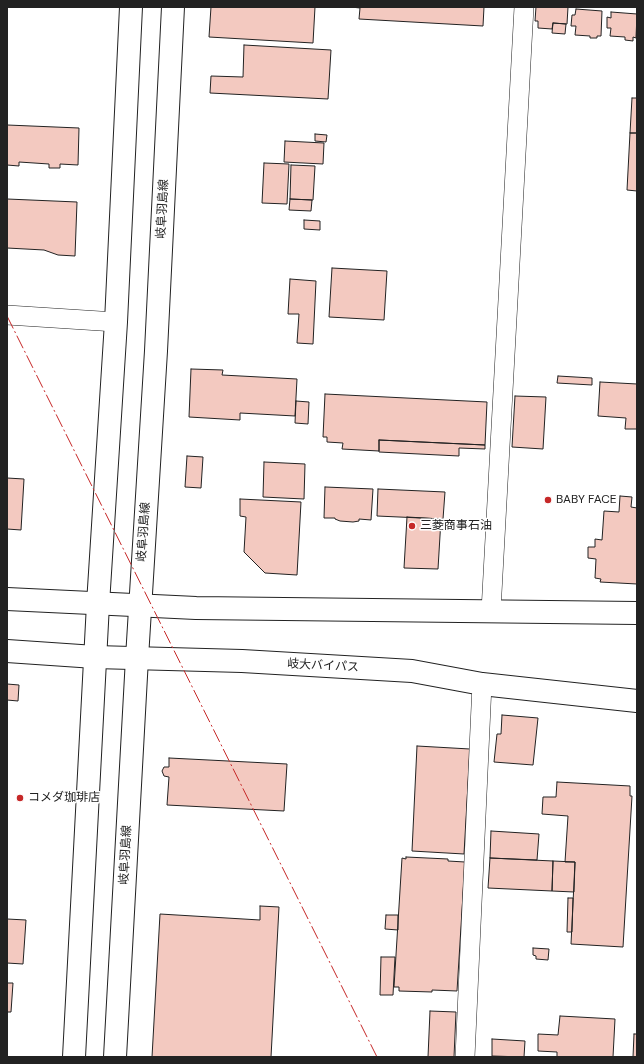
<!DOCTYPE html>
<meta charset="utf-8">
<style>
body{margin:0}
#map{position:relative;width:644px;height:1064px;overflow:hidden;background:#fff;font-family:"DM Sans",sans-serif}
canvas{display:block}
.frame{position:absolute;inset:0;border:8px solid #222;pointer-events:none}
</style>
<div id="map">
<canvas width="644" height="1064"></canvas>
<div class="frame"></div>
</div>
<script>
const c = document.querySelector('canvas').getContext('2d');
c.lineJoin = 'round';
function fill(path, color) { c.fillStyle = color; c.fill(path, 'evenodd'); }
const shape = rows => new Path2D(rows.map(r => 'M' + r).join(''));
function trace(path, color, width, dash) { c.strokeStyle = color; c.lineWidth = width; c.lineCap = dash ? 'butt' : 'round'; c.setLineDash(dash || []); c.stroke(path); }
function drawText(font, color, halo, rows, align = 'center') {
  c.font = font + ' "DM Sans","Noto Sans JP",sans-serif'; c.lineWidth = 3; c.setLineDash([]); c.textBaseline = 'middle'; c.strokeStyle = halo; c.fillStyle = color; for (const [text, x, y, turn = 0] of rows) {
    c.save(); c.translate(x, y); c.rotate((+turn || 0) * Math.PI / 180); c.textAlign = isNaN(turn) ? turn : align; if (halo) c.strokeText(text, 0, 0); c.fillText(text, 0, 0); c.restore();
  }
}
const building = shape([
 [211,7,315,7,313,43,209,37,211,7],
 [351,7,484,7,483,26,359,19,360,8,351,7],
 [536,7,568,7,567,24,553,23,552,29,538,28,538,21,535,21,536,7],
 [576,9,602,11,601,36,597,36,597,38,590,38,590,36,575,35,576,26,571,26,572,15,575,15,576,9],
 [611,12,637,14,636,38,633,37,633,41,625,40,625,37,610,36,611,28,607,28,607,17,611,18,611,12],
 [553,23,566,24,565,34,552,33,553,23],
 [244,45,331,50,328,99,210,93,211,76,243,77,244,45],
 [632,98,637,98,637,133,630,133,632,98],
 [7,125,79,128,78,165,60,164,60,168,49,168,49,164,19,162,19,166,7,165,7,125],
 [630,133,637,133,637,191,627,190,630,133],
 [315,134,327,135,326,142,315,141,315,134],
 [285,141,324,143,323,164,284,162,285,141],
 [264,163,289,164,287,204,262,203,264,163],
 [291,165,315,166,313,200,290,199,291,165],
 [7,199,77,202,75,256,58,255,44,250,7,248,7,199],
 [290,199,312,200,311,211,289,210,290,199],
 [304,220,320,221,320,230,304,229,304,220],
 [332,268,387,271,384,320,329,317,332,268],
 [290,279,316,281,313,344,297,343,299,314,288,314,290,279],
 [191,369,223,370,222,375,297,379,295,416,240,413,240,420,189,417,191,369],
 [558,376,592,378,592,385,557,383,558,376],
 [600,382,637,384,637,429,625,429,626,418,598,416,600,382],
 [325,394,487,402,485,445,379,440,379,451,342,449,343,443,327,442,327,437,323,437,325,394],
 [515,396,546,397,543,449,512,447,515,396],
 [296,401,309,402,308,424,295,423,296,401],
 [379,440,485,445,485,449,459,448,459,456,379,452,379,440],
 [187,456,203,457,201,488,185,487,187,456],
 [264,462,305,464,304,499,263,497,264,462],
 [7,478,24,479,21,530,7,529,7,478],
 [325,487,373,489,371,520,359,519,359,521,353,522,340,521,335,519,335,518,324,518,325,487],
 [378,489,445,492,443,519,377,516,378,489],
 [620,496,632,497,631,507,637,508,637,584,600,582,601,579,595,578,596,559,588,558,588,547,595,547,595,539,602,540,604,511,619,512,620,496],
 [240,499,301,502,297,575,265,573,244,552,246,517,240,516,240,499],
 [407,517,441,519,438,569,404,568,407,517],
 [7,684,19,685,18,701,7,700,7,684],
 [502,715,538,718,533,765,494,762,497,734,501,734,502,715],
 [417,746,470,749,464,854,412,851,417,746],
 [169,758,287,764,284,811,167,805,169,777,164,776,162,771,164,767,169,767,169,758],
 [557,782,630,786,630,796,632,796,623,947,571,944,575,862,565,862,568,816,542,814,543,797,556,797,557,782],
 [491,831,539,834,537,860,490,858,491,831],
 [406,857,448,859,448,861,465,862,457,991,432,990,432,992,399,991,399,987,394,987,402,858,406,859,406,857],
 [490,858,553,861,552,891,488,888,490,858],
 [553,861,575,862,574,892,552,891,553,861],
 [568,898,573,898,572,932,567,932,568,898],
 [260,906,279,907,271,1057,152,1057,160,914,260,920,260,906],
 [386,915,398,915,398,930,385,929,386,915],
 [7,919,26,920,23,964,7,963,7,919],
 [533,948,549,949,548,960,536,959,536,956,533,955,533,948],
 [381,957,395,957,393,995,380,995,381,957],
 [7,983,13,983,11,1012,7,1012,7,983],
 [430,1011,456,1012,454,1057,428,1057,430,1011],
 [560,1016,615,1019,613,1057,557,1057,557,1052,538,1051,538,1034,558,1035,560,1016],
 [634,1034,637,1034,637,1057,633,1057,634,1034],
 [492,1039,525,1041,524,1057,492,1056,492,1039]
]);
const minor = shape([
 [7,315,116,322],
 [491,611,524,7],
 [465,1057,482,684]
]);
const secondary = shape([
 [74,1057,98,604,116,322,131,7],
 [115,1057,137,658,156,351,173,7]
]);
const trunk = shape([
 [7,599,196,608,637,613],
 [7,651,95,657,242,661,412,671,482,684,637,701]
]);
const power = shape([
 [7,316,377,1057]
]);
const markers = [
 [548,500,4,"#c62828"],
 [412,526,4,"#c62828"],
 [20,798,4,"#c62828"]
];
const streetNames = [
 ["岐阜羽島線",163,209,-87],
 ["岐阜羽島線",144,532,-86],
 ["岐大バイパス",323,666,3],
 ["岐阜羽島線",126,855,-87]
];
const poiNames = [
 ["BABY FACE",556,500],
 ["三菱商事石油",420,526],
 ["コメダ珈琲店",28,798]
];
fill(building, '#f3c9c0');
trace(building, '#222', 1);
trace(minor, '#222', 20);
trace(secondary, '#222', 24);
trace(trunk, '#222', 24);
trace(minor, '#fff', 19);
trace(secondary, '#fff', 22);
trace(trunk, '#fff', 22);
trace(power, '#c62828', 1, [14, 3, 2, 3]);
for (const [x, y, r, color] of markers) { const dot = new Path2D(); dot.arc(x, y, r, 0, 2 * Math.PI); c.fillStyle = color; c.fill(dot); trace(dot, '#fff', 1.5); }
drawText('12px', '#222', '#fff', streetNames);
drawText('12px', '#222', '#fff', poiNames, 'left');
</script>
